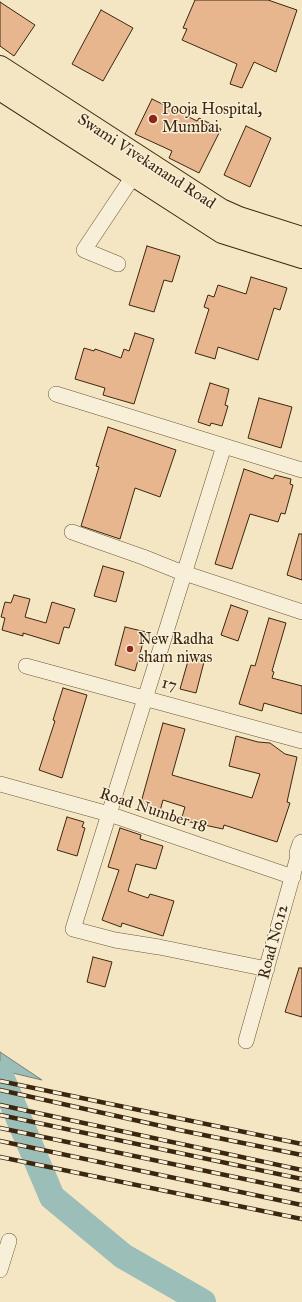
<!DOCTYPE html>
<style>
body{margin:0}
canvas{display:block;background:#f4e6c3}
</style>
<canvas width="302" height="1302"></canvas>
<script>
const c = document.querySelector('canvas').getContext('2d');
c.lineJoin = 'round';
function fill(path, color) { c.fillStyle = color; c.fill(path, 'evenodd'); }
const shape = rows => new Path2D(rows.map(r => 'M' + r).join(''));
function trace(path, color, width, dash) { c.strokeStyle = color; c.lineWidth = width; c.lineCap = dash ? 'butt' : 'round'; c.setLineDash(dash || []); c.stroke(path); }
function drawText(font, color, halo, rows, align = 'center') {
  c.font = font + ' "IM FELL Great Primer",serif'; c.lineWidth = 3; c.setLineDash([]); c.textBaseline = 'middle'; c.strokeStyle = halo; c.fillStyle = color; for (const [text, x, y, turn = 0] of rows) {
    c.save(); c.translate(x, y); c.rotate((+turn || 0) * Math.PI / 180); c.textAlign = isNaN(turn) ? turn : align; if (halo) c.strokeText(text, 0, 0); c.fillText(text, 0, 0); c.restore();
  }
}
const water = shape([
 [0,1052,42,1080,0,1070,0,1052]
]);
const river = shape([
 [0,1074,52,1197,123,1256,203,1302]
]);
const building = shape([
 [195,0,268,0,297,10,276,72,254,62,242,88,230,84,237,64,182,40,187,29,183,28,195,0],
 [0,2,35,25,14,56,0,46,0,2],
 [101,10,133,28,103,81,72,64,101,10],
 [152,99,197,121,199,118,221,129,199,173,169,158,172,151,135,134,152,99],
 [246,126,271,138,250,187,224,175,246,126],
 [147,246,180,256,172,282,164,280,154,312,129,305,147,246],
 [251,277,287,288,280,310,274,308,258,360,218,347,215,359,195,353,209,309,204,307,208,295,214,297,218,285,246,294,251,277],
 [135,333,154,339,134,404,103,395,105,388,75,379,84,348,94,351,95,349,121,358,124,349,129,351,135,333],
 [210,383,229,389,225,405,228,406,222,426,211,423,210,426,198,422,210,383],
 [259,398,292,407,281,448,248,438,259,398],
 [108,427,176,450,160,497,135,488,120,539,81,526,99,467,96,466,108,427],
 [244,469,273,479,275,475,291,479,290,484,293,485,285,514,281,513,278,522,250,514,232,569,215,564,244,469],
 [299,534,302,534,302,580,287,575,299,534],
 [103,566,124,572,116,602,94,596,103,566],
 [14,595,30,599,25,617,46,623,52,602,75,609,69,628,64,627,59,644,23,633,23,636,2,630,5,618,1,617,5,602,11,603,14,595],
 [231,605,248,611,238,641,221,635,231,605],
 [269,618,286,623,272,671,274,672,272,678,302,686,302,714,264,703,262,711,239,704,251,665,255,666,269,618],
 [125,627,146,632,135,671,115,665,125,627],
 [190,654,205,658,196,693,180,689,190,654],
 [63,688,87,695,62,778,39,770,55,721,53,720,63,688],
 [163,723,185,729,172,775,252,798,260,774,229,766,236,736,258,742,270,743,285,754,297,757,287,802,290,803,277,842,224,825,223,829,181,820,185,807,163,800,160,811,140,806,163,723],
 [67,817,84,822,82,827,85,828,77,856,57,850,67,817],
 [120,828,141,835,140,839,163,846,156,869,136,864,128,891,148,898,150,894,174,901,163,936,122,923,121,927,102,920,119,870,108,867,120,828],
 [93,957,112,962,105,987,87,982,93,957],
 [299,968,302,968,302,1017,285,1012,299,968]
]);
const minor = shape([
 [118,264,84,250,134,175],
 [56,394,302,470],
 [224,446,73,929,115,940,159,947,267,969],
 [72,532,143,557,178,571,302,612],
 [26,666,302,741],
 [0,784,109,814,293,877],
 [246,1041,299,853],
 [0,1270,9,1241]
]);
const tertiary = shape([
 [302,844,299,853,302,854]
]);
const primary = shape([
 [0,67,221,210,239,218,302,238],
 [0,89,222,232,302,257]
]);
const rail = shape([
 [0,1081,302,1144],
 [0,1090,179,1130,302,1155],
 [0,1105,302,1170],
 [0,1115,302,1179],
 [0,1128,302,1191],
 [0,1141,302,1205],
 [0,1157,302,1219]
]);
const markers = [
 [153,119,5,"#8f2418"],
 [130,649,4,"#8f2418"]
];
const poiNames = [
 ["Pooja Hospital,",162,110],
 ["Mumbai",162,128],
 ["New Radha",138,640],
 ["sham niwas",138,658]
];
const streetNames = [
 ["Swami Vivekanand Road",146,162,33],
 ["17",169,685,15],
 ["Road Number 18",153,811,18],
 ["Road No.12",274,942,-75]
];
fill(water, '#9cbeb9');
trace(water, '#768175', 1);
trace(river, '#9cbeb9', 26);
fill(building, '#e8b68e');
trace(building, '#3c260f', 1);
trace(minor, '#6a563c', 16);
trace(tertiary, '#6a563c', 20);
trace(primary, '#3c260f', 24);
trace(minor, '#f8efd8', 15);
trace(tertiary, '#f8efd8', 19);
trace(primary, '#f4e6c3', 22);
trace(rail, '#3c260f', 4.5);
trace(rail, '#f8efd8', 3, [9]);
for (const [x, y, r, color] of markers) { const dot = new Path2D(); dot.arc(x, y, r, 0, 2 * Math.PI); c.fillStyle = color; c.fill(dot); trace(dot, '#f8efd8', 1.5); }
drawText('16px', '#3c260f', '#f8efd8', poiNames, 'left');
drawText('16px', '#3c260f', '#f8efd8', streetNames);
</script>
